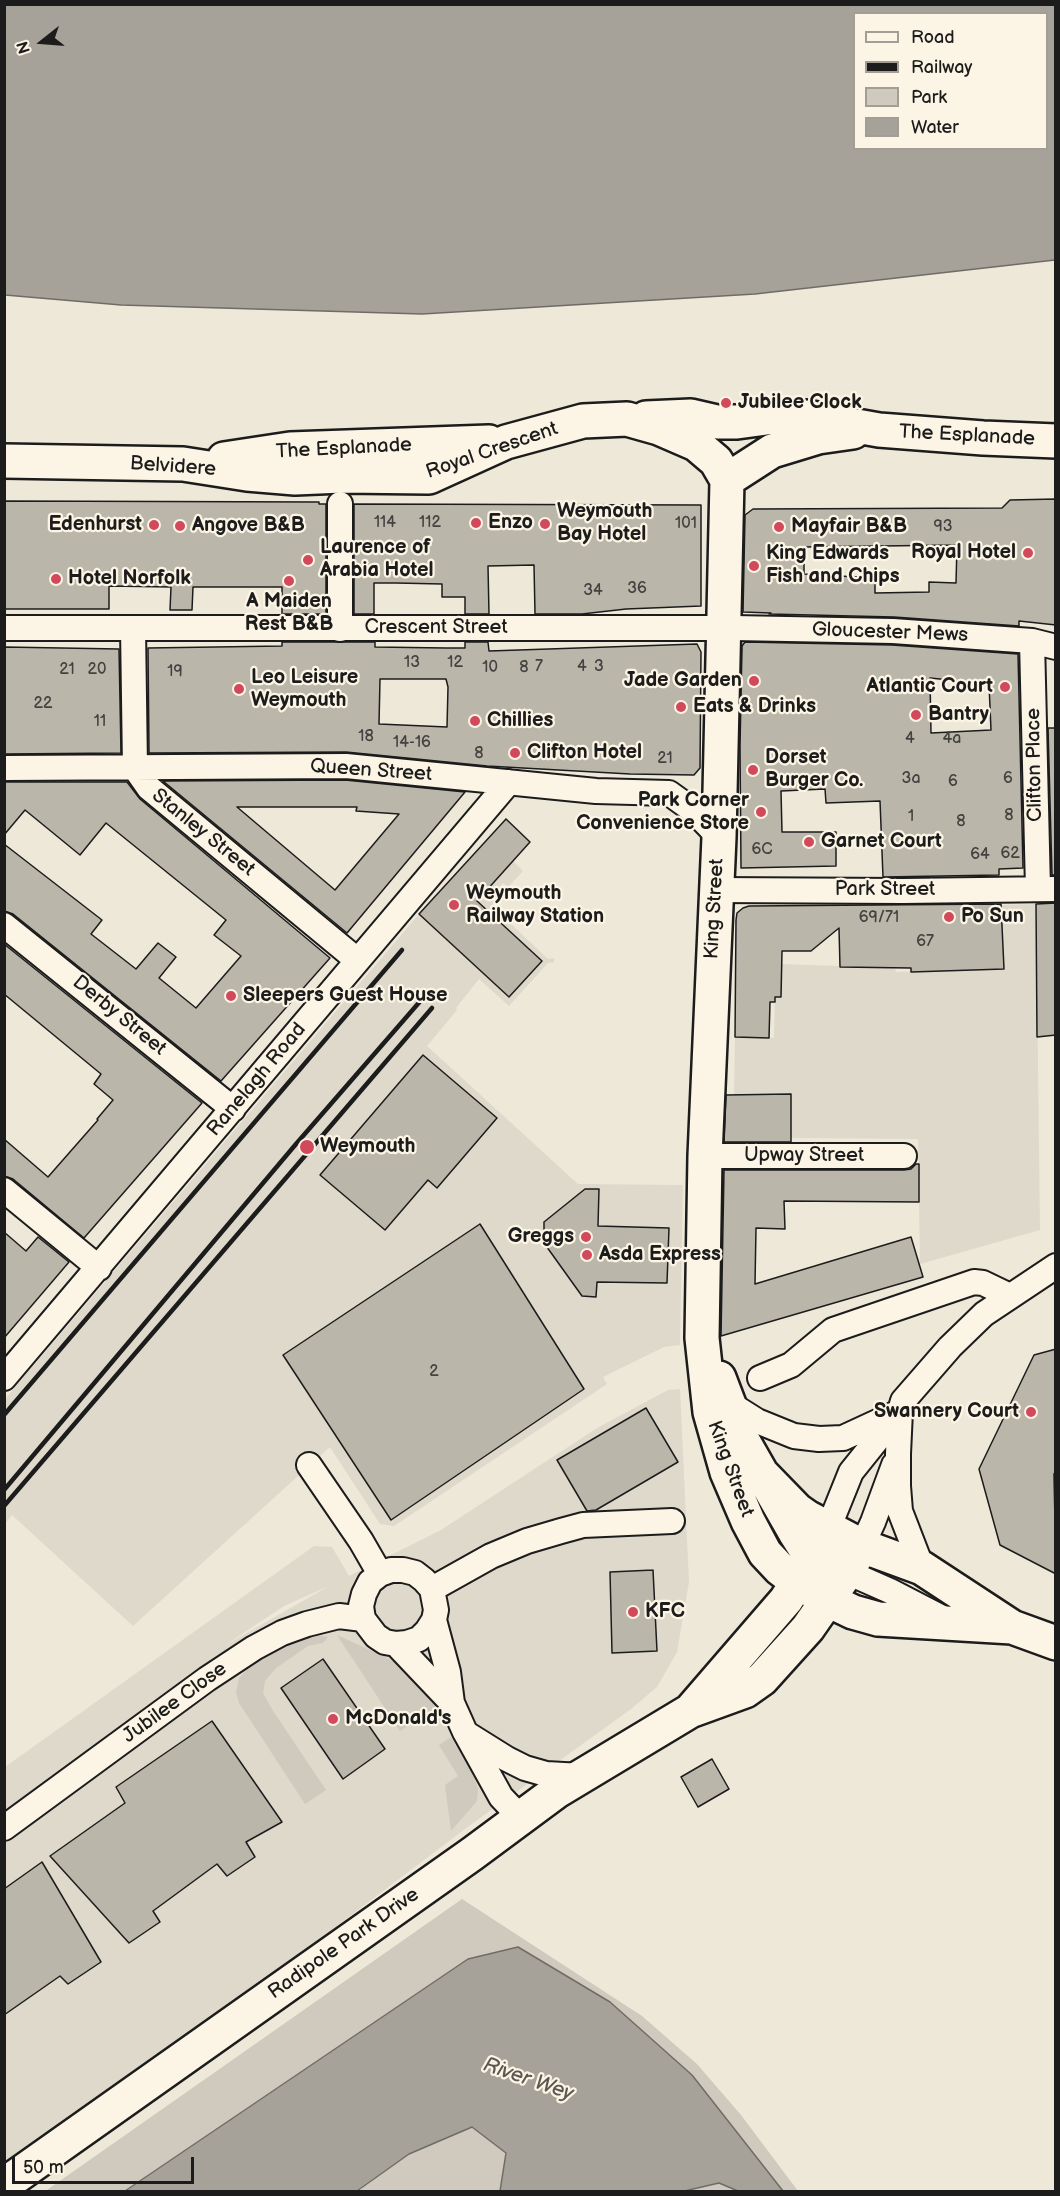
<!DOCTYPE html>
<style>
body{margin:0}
#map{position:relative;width:1060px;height:2196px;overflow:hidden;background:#eee8d9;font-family:"Balsamiq Sans",sans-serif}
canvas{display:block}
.frame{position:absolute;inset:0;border:6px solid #1c1c1c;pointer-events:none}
.legend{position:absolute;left:853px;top:12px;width:195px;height:138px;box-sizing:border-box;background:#fcf5e5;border:2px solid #a29e95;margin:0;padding:8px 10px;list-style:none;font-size:18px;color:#1c1c1c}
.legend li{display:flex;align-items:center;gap:12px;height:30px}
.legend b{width:30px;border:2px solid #a29e95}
.north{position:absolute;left:12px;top:12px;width:60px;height:60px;-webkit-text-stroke:4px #fcf5e5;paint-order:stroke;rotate:253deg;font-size:16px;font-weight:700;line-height:24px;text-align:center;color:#1c1c1c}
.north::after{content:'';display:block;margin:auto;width:21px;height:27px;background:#1c1c1c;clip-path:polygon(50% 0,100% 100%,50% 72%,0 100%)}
.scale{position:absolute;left:12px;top:2157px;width:182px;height:27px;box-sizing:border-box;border:3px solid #1c1c1c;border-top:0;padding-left:8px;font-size:18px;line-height:21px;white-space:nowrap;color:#1c1c1c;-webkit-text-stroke:4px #fcf5e5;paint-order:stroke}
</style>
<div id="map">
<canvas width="1060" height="2196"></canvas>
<div class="frame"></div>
<ul class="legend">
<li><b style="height:8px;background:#fcf5e5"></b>Road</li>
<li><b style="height:8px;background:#1c1c1c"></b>Railway</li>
<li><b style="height:16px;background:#cfcabd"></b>Park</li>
<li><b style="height:16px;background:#a7a299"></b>Water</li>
</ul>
<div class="north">N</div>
<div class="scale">50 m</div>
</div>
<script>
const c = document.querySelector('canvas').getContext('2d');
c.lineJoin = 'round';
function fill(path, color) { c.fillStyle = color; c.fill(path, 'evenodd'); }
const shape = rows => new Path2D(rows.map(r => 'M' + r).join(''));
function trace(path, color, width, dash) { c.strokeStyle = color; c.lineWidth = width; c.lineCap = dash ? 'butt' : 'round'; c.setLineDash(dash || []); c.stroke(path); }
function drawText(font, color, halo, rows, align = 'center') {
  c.font = font + ' "Balsamiq Sans",sans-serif'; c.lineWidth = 4.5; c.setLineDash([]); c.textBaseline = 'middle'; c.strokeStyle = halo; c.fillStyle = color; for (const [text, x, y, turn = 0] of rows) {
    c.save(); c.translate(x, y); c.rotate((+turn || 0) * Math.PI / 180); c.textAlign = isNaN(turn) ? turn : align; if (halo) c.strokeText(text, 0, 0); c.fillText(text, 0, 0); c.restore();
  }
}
const built = shape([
 [506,819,530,842,513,861,523,871,508,887,503,883,494,893,499,898,492,906,548,959,554,958,554,962,548,963,509,1006,479,979,456,1008,457,1010,427,1046,578,1184,683,1185,680,1345,664,1347,603,1377,607,1384,394,1526,380,1524,330,1447,133,1626,12,1515,5,1524,5,1399,419,914],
 [1036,904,1040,1230,920,1264,918,1139,791,1138,791,1095,734,1095,735,1037,774,1038,775,997,781,997,782,964,895,968,896,972,1002,969,1001,905],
 [680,1389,689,1582,677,1652,657,1687,631,1709,469,1826,5,2177,5,1767,314,1546,332,1547,349,1576,441,1530,597,1428,668,1390],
 [329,1586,224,1646,284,1606]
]);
const green = shape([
 [318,1635,328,1637,323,1643,308,1646,276,1668,265,1681,263,1693,273,1711,326,1790,305,1804,239,1703,236,1692,239,1678,250,1666,296,1639],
 [337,1635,415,1671,440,1705,400,1731],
 [451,1737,473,1774,478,1789,477,1801,451,1831,445,1785,458,1776,439,1745],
 [462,1899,642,2016,697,2064,741,2115,798,2191,783,2191,692,2075,610,2002,518,1947,468,1959,125,2191,44,2192],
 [472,2127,506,2153,500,2191,357,2192,409,2154],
 [719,2183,738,2191,681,2192]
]);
const water = shape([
 [4,5,1055,5,1055,260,755,294,422,314,121,305,5,295,4,5],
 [854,14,1046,14,1046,148,854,148,854,14],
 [518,1947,610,2002,692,2075,783,2191,738,2191,719,2183,680,2192,500,2191,506,2153,472,2127,409,2154,357,2191,125,2191,468,1959,518,1947]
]);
const building = shape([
 [1056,499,1056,625,1019,621,1019,626,894,617,769,614,771,613,743,612,745,515,753,509,1002,508,1010,500,1056,499],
 [957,545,956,583,929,582,929,592,875,593,875,578,804,574,804,547,957,545],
 [4,501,319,502,319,504,326,504,326,614,282,614,282,587,193,587,192,610,170,610,171,587,109,586,109,609,4,609,4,501],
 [354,504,701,505,701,606,626,609,582,614,535,614,534,565,488,566,489,614,465,614,465,597,442,597,442,584,396,583,374,583,374,614,354,614,354,504],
 [282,642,375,642,375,647,446,648,465,648,465,642,488,642,489,651,697,644,701,652,700,768,694,775,630,774,487,766,346,752,149,753,148,648,282,646,282,642],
 [380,679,446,679,448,687,447,727,379,724,380,679],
 [745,642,892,645,1018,654,1023,868,999,869,999,875,883,877,880,801,826,803,825,789,781,791,782,832,836,832,836,866,741,868,740,746,742,646,745,642],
 [930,678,989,684,991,730,931,733,930,678],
 [4,647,119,649,121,753,4,754,4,647],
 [1048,728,1056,728,1056,875,1052,875,1048,728],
 [345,780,465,792,347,933,163,781,345,780],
 [237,807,357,807,356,811,399,814,335,890,237,807],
 [4,782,127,782,140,799,330,958,221,1081,13,914,4,911,4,844,102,920,91,934,136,969,158,943,176,957,159,978,196,1008,241,956,214,935,226,920,106,823,80,855,25,810,4,835,4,782],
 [506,819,530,842,477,901,542,961,509,997,419,914,506,819],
 [1056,903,1056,1035,1037,1037,1036,904,1056,903],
 [1001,904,1004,969,911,972,911,968,840,967,839,928,811,951,782,951,781,997,775,997,775,1002,770,1002,769,1038,735,1037,736,920,737,913,743,908,749,906,1001,904],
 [4,944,202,1103,84,1238,13,1179,4,1176,4,1139,48,1177,98,1120,97,1119,113,1100,94,1084,101,1074,4,994,4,944],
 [423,1055,497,1118,437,1188,428,1180,385,1230,320,1175,423,1055],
 [791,1094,791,1142,724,1142,726,1095,791,1094],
 [916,1164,919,1164,919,1202,784,1201,785,1229,756,1228,755,1284,911,1237,923,1277,721,1336,724,1170,904,1170,911,1169,916,1164],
 [585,1189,599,1189,598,1226,669,1228,667,1283,597,1282,596,1297,582,1296,544,1243,544,1222,585,1189],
 [480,1224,584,1389,391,1520,283,1355,480,1224],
 [4,1232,26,1251,38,1237,69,1262,4,1338,4,1232],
 [1056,1349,1056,1471,1054,1474,1056,1574,1000,1545,979,1469,1034,1355,1056,1349],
 [646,1408,678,1462,596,1510,587,1511,557,1460,646,1408],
 [653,1570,657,1651,612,1653,610,1572,653,1570],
 [323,1659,385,1749,343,1779,281,1688,323,1659],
 [212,1721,282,1822,246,1842,255,1857,227,1876,217,1864,153,1911,160,1922,129,1943,50,1856,125,1803,116,1787,212,1721],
 [712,1759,729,1789,698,1807,681,1777,712,1759],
 [42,1862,101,1962,68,1984,60,1976,4,2015,4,1889,42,1862]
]);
const street = shape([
 [4,628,734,628,893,631,1032,641,1056,647],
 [133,628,135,768,149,788,357,960],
 [340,629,340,504],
 [1032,641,1038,889],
 [4,768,346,766,596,791,669,793,694,811,719,837],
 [715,890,903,891,1056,889],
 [4,925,233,1109],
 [705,1156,904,1156],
 [4,1190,99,1268],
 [4,1378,509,782],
 [760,1378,791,1365,833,1330,974,1282,983,1283,1010,1296],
 [730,1404,757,1421,794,1436,819,1439,843,1438,895,1414],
 [900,1411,851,1472,828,1529,838,1561,847,1572,890,1591,946,1620],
 [309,1465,361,1541,380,1574],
 [862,1546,873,1522,894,1465],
 [922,1568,900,1511,898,1486,898,1454,900,1411,903,1401,950,1347,984,1314,1056,1266],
 [432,1589,491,1556,527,1541,561,1531,583,1525,672,1521],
 [434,1620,427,1631,419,1639,407,1643,396,1644,385,1642,376,1636,363,1619,361,1606,364,1594,370,1582,380,1574,391,1570,403,1570,415,1573,424,1580,432,1589,436,1610,434,1620,448,1672,452,1703,465,1732,501,1797,521,1818],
 [396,1644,452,1703],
 [467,1734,507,1759,525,1768,546,1774,582,1776],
 [4,1828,207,1679,254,1648,282,1633,307,1624,339,1616,363,1619]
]);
const secondary = shape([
 [646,418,691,416,717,422,737,422,774,417,806,417,879,430,983,438,1056,441],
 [224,459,290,449,489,442],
 [4,461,183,464,247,474,295,478,342,476,429,477,506,442,583,421,627,419,659,428,696,444,716,461,727,480],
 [727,480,719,837,705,1156,702,1338,710,1412,727,1472,748,1521,765,1553,780,1569,797,1582,828,1600,853,1612,878,1619,1012,1627],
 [727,480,772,451,818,437,853,432],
 [719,1378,743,1441,796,1534,820,1572,828,1600],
 [762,1474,797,1510,807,1517,862,1546,922,1568,1012,1627,1056,1643],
 [691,1710,786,1600,809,1564],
 [4,2185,472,1854,557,1791,690,1711,745,1691,762,1679,808,1628,847,1572,862,1546]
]);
const rail = shape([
 [4,1415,402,950],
 [4,1490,296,1144,423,998],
 [4,1506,432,1008]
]);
const markers = [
 [726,403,6,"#d1495b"],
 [476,523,6,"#d1495b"],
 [545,524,6,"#d1495b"],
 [154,525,6,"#d1495b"],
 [180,526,6,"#d1495b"],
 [779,527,6,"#d1495b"],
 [1028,553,6,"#d1495b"],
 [308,560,6,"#d1495b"],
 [754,566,6,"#d1495b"],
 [56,579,6,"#d1495b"],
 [289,581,6,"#d1495b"],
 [754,681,6,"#d1495b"],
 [1005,687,6,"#d1495b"],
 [239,689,6,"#d1495b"],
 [681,707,6,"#d1495b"],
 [916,715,6,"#d1495b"],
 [475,721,6,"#d1495b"],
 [515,753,6,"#d1495b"],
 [753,770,6,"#d1495b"],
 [761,812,6,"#d1495b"],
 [809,842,6,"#d1495b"],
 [454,905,6,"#d1495b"],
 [949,917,6,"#d1495b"],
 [231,996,6,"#d1495b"],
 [307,1147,8,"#d1495b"],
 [586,1237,6,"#d1495b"],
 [587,1255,6,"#d1495b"],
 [1031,1412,6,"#d1495b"],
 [633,1612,6,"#d1495b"],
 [333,1719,6,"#d1495b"]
];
const numberNames = [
 ["114",385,523],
 ["112",430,523],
 ["101",686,524],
 ["93",943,527],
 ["36",637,589],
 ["34",593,591],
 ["13",412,663],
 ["12",455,663],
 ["7",539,667],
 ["4",582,667],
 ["3",599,667],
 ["10",490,668],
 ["8",524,668],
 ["21",67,670],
 ["20",97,670],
 ["19",175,672],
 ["22",43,704],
 ["11",100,722],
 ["18",366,737],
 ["4",910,739],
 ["4a",952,739],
 ["14-16",412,743],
 ["8",479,754],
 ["21",665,759],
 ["3a",911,779],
 ["6",1008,779],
 ["6",953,782],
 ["8",1009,816],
 ["1",911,817],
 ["8",961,822],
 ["6C",762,850],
 ["62",1010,854],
 ["64",980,855],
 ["69/71",879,918],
 ["67",925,942],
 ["2",434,1372]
];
const poiNames = [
 ["Jubilee Clock",738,403],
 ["Weymouth",557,512],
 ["Bay Hotel",557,535],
 ["Enzo",488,523],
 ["Edenhurst",142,525,"right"],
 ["Angove B&B",192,526],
 ["Mayfair B&B",791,527],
 ["Laurence of",320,548],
 ["Arabia Hotel",320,571],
 ["Royal Hotel",1016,553,"right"],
 ["King Edwards",766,554],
 ["Fish and Chips",766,577],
 ["Hotel Norfolk",68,579],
 ["A Maiden",289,602,"center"],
 ["Rest B&B",289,625,"center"],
 ["Leo Leisure",251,678],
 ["Weymouth",251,701],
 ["Jade Garden",742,681,"right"],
 ["Atlantic Court",993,687,"right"],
 ["Eats & Drinks",693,707],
 ["Bantry",928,715],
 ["Chillies",487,721],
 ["Clifton Hotel",527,753],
 ["Dorset",765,758],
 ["Burger Co.",765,781],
 ["Park Corner",749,801,"right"],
 ["Convenience Store",749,824,"right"],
 ["Garnet Court",821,842],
 ["Weymouth",466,894],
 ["Railway Station",466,917],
 ["Po Sun",961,917],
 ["Sleepers Guest House",243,996],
 ["Weymouth",320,1147],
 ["Greggs",574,1237,"right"],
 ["Asda Express",599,1255],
 ["Swannery Court",1019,1412,"right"],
 ["KFC",645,1612],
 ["McDonald's",345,1719]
];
const streetNames = [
 ["The Esplanade",967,436,3],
 ["The Esplanade",344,449,-3],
 ["Royal Crescent",492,451,-19],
 ["Belvidere",173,467,4],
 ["Crescent Street",436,628],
 ["Gloucester Mews",890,633,2],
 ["Clifton Place",1035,765,-91],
 ["Queen Street",371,771,4],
 ["Stanley Street",203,833,39],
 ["Park Street",885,890],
 ["King Street",715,909,-87],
 ["Derby Street",119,1016,39],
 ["Ranelagh Road",257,1080,-50],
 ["Upway Street",804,1156],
 ["King Street",730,1469,70],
 ["Jubilee Close",175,1703,-36],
 ["Radipole Park Drive",344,1944,-35]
];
const waterNames = [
 ["River Wey",528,2080,19]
];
fill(built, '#ded9cb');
fill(green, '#cfcabd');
fill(water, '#a7a299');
trace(water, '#6f6c67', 1.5);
fill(building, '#bab6aa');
trace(building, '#1c1c1c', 1.5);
trace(street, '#1c1c1c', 28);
trace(secondary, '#1c1c1c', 38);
trace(street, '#fcf5e5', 24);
trace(secondary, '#fcf5e5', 33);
trace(rail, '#1c1c1c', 4.5);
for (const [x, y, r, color] of markers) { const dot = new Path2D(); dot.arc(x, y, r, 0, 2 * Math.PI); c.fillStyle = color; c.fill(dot); trace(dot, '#fcf5e5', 2); }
drawText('16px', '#444240', null, numberNames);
drawText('bold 20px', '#1c1c1c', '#fcf5e5', poiNames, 'left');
drawText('20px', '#1c1c1c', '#fcf5e5', streetNames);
drawText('italic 21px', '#5b5854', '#fcf5e5', waterNames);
</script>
